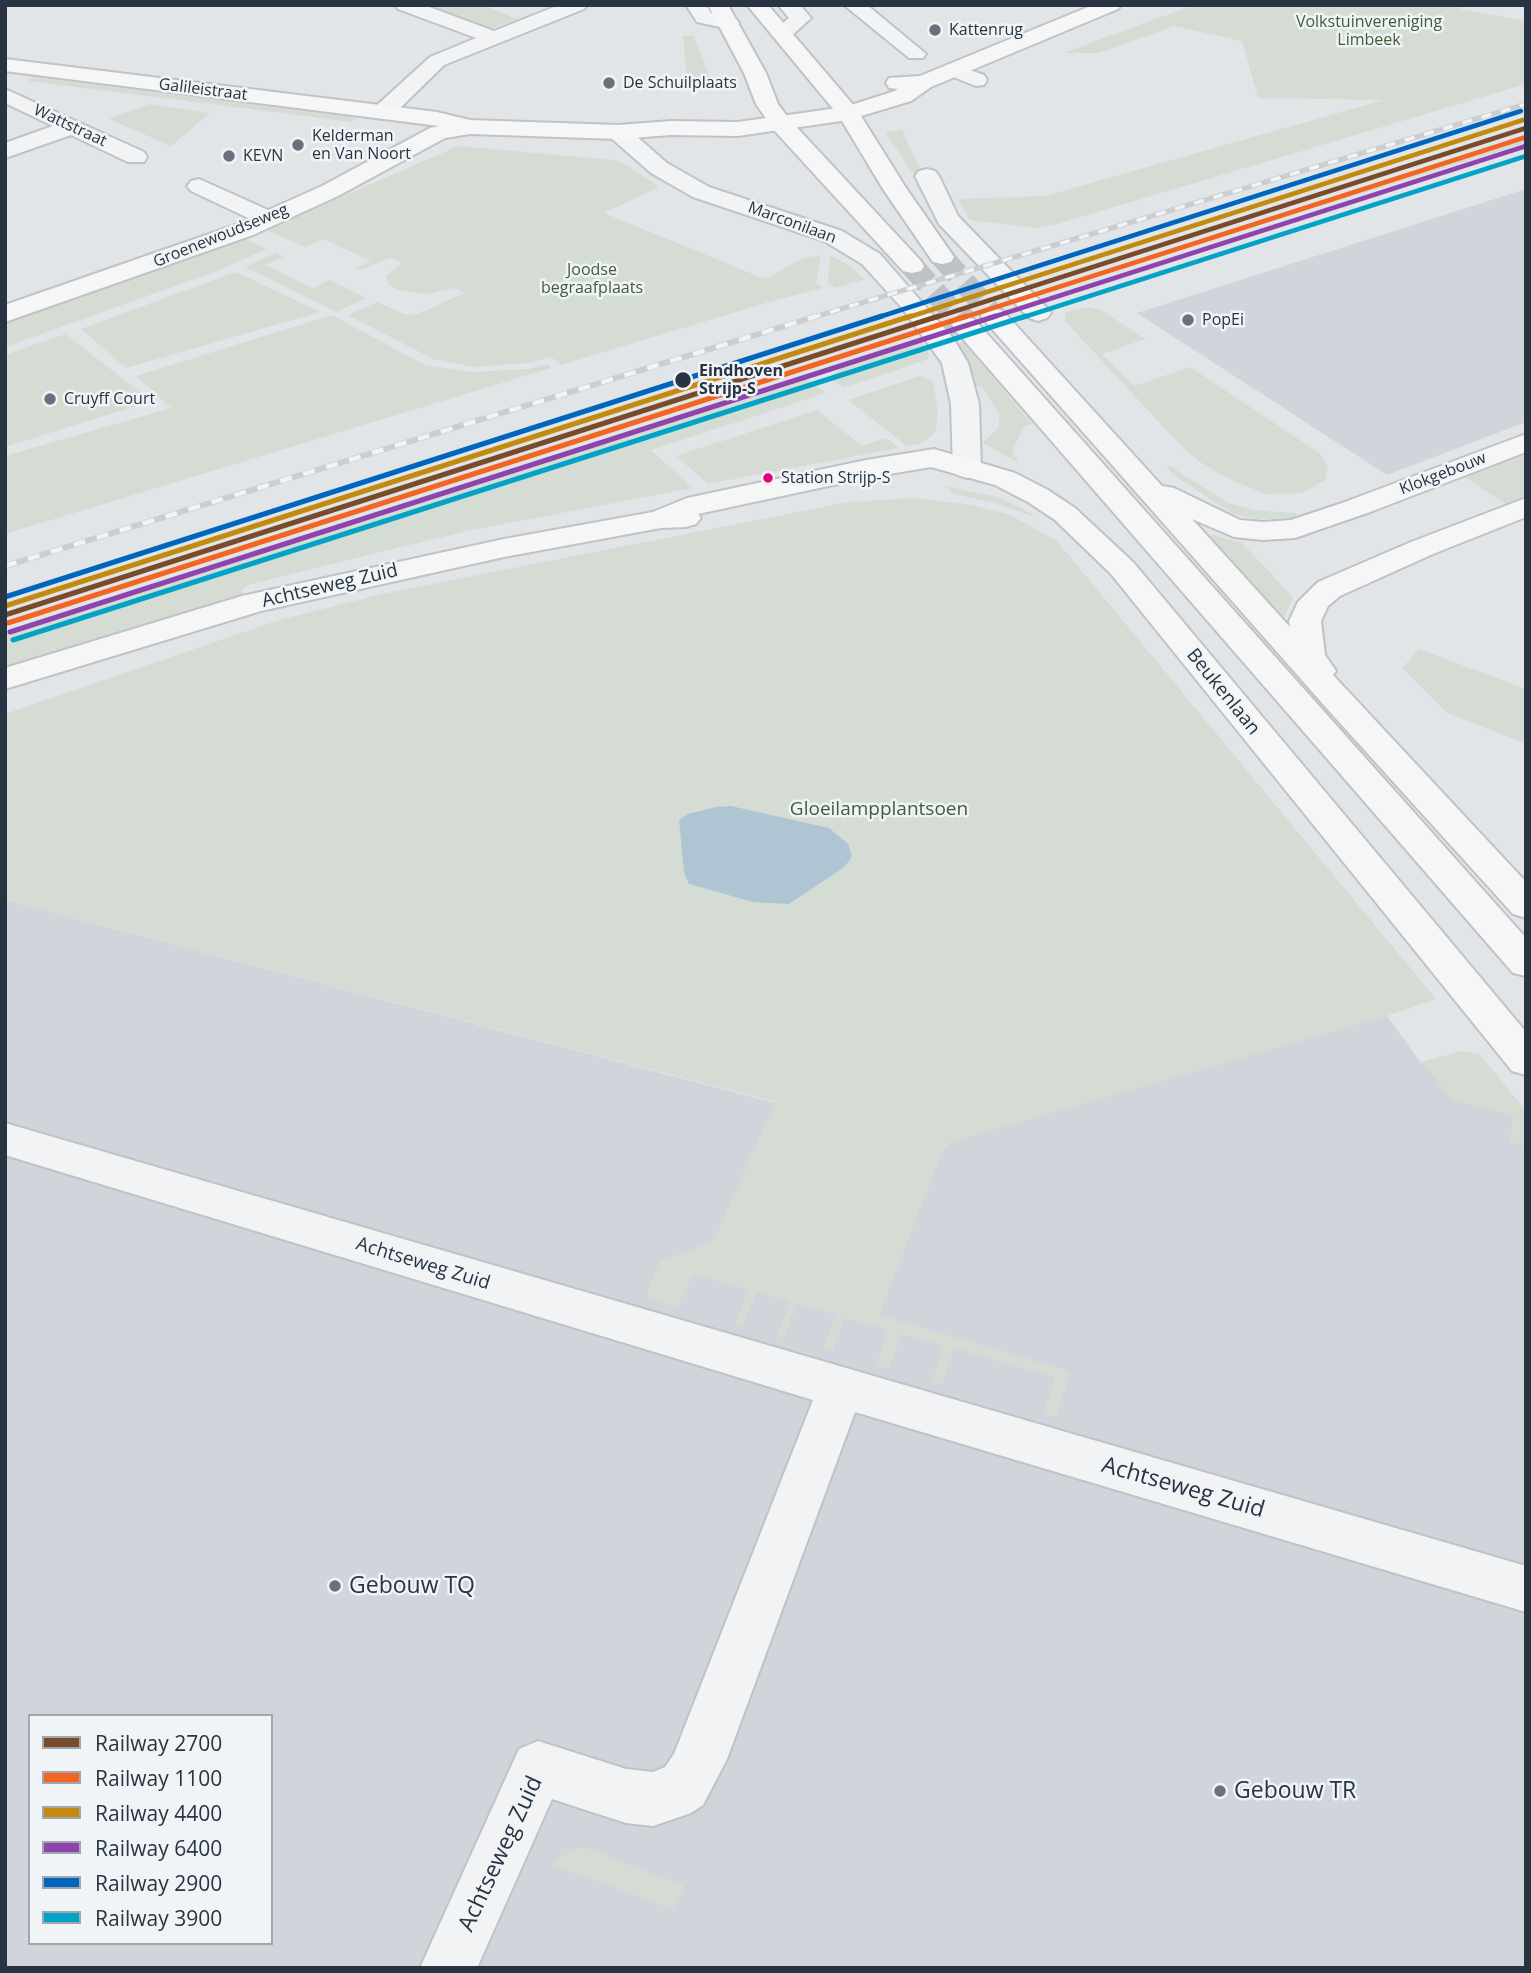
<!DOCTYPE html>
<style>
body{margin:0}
#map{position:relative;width:1531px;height:1973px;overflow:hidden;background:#e2e5e8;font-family:"Open Sans",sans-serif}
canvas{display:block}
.frame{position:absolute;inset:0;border:7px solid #283442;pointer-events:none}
.legend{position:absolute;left:28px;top:1714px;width:245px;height:231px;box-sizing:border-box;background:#f0f4f7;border:2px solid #a0a7af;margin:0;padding:9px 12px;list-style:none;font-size:21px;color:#283442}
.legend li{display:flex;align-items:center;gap:14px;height:35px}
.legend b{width:35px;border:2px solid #a0a7af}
</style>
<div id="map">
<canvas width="1531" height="1973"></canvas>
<div class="frame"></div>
<ul class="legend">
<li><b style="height:9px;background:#7a4b2a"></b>Railway 2700</li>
<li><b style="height:9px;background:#f26522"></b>Railway 1100</li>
<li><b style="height:9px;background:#c38a10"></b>Railway 4400</li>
<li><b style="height:9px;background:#8e44ad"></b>Railway 6400</li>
<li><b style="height:9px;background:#0065bd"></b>Railway 2900</li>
<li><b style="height:9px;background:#02a3c7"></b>Railway 3900</li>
</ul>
</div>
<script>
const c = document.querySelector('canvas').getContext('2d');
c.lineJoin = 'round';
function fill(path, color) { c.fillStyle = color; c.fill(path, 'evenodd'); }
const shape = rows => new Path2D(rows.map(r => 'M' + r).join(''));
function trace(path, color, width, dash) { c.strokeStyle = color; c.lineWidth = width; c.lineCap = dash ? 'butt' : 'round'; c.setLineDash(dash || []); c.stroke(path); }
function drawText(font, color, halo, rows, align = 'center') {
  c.font = font + ' "Open Sans",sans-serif'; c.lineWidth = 5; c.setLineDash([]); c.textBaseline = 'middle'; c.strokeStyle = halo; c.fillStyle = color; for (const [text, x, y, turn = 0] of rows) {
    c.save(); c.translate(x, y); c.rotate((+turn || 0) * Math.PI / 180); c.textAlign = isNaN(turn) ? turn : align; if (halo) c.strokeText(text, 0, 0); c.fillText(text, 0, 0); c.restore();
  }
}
const built = shape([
 [1526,189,1526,422,1387,475,1137,313],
 [5,900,775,1103,1152,1081,1387,1016,1421,1063,1461,1051,1480,1055,1526,1111,1526,1968,5,1968],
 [30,1716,271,1716,271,1943,30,1943]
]);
const green = shape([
 [416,5,483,5,517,19,488,30],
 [1194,5,1463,5,1460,9,1526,21,1526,84,1054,225,1035,228,970,220,958,199,1045,196,1384,100,1258,98,1242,41,1174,26,1099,53,1063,53],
 [683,36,694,36,710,78,687,79],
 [33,77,357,118,352,122,28,81],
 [149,104,210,113,171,146,109,119],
 [902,130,924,178,918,181,885,132],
 [1526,139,1526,143,1111,271,1115,269],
 [458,146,613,160,627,165,659,187,604,213,765,279,804,258,821,255,816,283,823,288,769,302,561,365,551,357,528,363,472,367,433,359,348,315,377,302,404,314,415,315,465,293,454,288,428,294,398,290,388,284,386,276,402,263,390,258,361,270,354,269,371,261,323,239,305,247,266,230],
 [245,239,266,249,217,271,5,347,5,321],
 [276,253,283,257,265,265,313,288,330,280,366,298,337,312,245,267],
 [830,256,845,263,865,279,835,288,828,283],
 [236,272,320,312,126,368,81,329],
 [1089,307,1101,310,1145,339,1102,354,1134,386,1190,367,1319,453,1328,467,1325,480,1302,493,1266,494,1229,479,1200,462,1184,449,1065,321,1065,314,1069,311],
 [332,315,425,365,472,372,530,369,548,364,551,368,5,534,5,456,171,408,136,376],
 [65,334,152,401,5,447,5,355],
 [920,339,929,354,928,359,844,388,830,378,842,366],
 [963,342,1032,424,1024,426,1012,452,1019,463,983,443,999,427,999,413,982,387,974,387,957,343],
 [920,376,933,381,938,414,935,433,920,444,907,446,848,400],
 [806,377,826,393,651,450,693,488,467,531,251,584,242,589,244,598,139,625,5,667,5,634],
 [817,410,862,446,886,438,899,448,708,484,676,456],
 [1526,448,1526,498,1507,505,1460,474],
 [1170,466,1228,503,1255,510,1295,513,1300,518,1256,519,1233,514,1177,477,1166,467],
 [946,486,1002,498,1039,518,992,502,953,494],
 [915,498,972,505,1010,515,1057,541,1436,999,1387,1016,951,1142,943,1150,879,1315,1070,1371,1057,1417,1044,1415,1054,1377,954,1348,942,1384,932,1382,944,1346,902,1334,889,1369,876,1365,888,1330,845,1318,832,1352,823,1349,836,1315,797,1304,784,1338,777,1336,790,1302,757,1292,742,1326,735,1324,748,1290,693,1274,677,1307,649,1299,648,1289,660,1261,713,1242,775,1102,5,900,5,714,279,620,382,594,848,502],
 [1212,535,1242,543,1293,597,1285,616,1280,616,1208,537],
 [1419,649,1526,689,1526,737,1522,742,1447,713,1402,668],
 [1461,1051,1480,1055,1526,1111,1526,1145,1510,1142,1513,1115,1452,1100,1422,1062],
 [584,1847,684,1886,673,1909,550,1864,573,1850]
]);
const water = shape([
 [731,806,829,828,848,844,852,855,850,860,843,868,789,904,753,902,689,884,684,872,679,820,688,814,716,807]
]);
const primaryTunnelFar1 = shape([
 [942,257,994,316],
 [912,266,958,318]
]);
const primaryTunnel = shape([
 [957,316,965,325]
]);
const street = shape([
 [395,5,424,5,494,31,559,5,587,5,584,9,444,65,391,117,383,119,375,117,372,112,375,107,430,57,476,38,398,9,395,5],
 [686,5,706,5,711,13,736,19,739,23,736,27,729,29,697,22,686,5],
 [778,5,800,5,811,18,789,38,775,38,772,34,775,30,789,18,778,5],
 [844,5,867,5,926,54,923,58,909,58,844,5],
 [953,64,984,75,987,80,984,85,976,86,946,74,942,70,946,66,953,64],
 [5,89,144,152,147,157,144,162,128,162,71,135,5,158,5,143,53,126,5,103,5,89],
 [618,125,626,127,667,163,709,187,842,231,880,254,953,338,968,363,979,404,981,469,977,475,967,478,957,475,953,469,951,404,942,363,902,308,862,264,824,241,693,197,651,173,610,137,607,132,610,127,618,125],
 [927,169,935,171,939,176,958,216,1047,308,1051,313,1047,318,1038,321,1029,318,939,224,915,176,919,171,927,169],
 [199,179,277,214,281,219,277,224,269,226,261,224,191,191,187,186,191,181,199,179],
 [5,1123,1526,1566,1526,1612,855,1412,727,1759,703,1805,691,1813,653,1826,626,1823,552,1799,477,1968,420,1968,519,1749,538,1741,626,1769,653,1772,665,1767,674,1754,813,1400,5,1155,5,1123]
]);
const secondary = shape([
 [1093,5,1121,5,1118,9,931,87,911,101,848,120,738,136,671,135,618,139,470,134,445,138,338,196,253,235,5,322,5,305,235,225,322,186,430,128,439,126,5,71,5,59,437,112,470,120,618,125,671,121,738,122,845,107,895,91,898,89,889,88,886,83,889,78,920,76,1093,5],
 [1526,434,1526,452,1370,512,1360,515,1350,512,1345,506,1350,500,1526,434],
 [934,449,1015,473,1048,490,1075,508,1133,562,1526,1032,1526,1075,1512,1071,1111,574,1055,520,1028,502,995,485,931,467,866,478,698,514,701,518,696,524,686,527,661,528,504,557,261,611,5,689,5,668,242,596,504,539,653,512,687,498,866,460,934,449],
 [1526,498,1526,517,1433,554,1422,557,1411,554,1407,548,1411,542,1526,498]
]);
const primary = shape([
 [708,5,728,5,766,73,778,104,789,119,921,261,924,266,921,271,912,273,903,271,773,129,756,104,744,73,708,5],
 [747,5,768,5,856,108,906,188,954,257,951,262,942,264,933,262,883,189,839,116,747,5],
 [994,308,1003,311,1162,486,1174,488,1240,520,1263,522,1291,520,1360,497,1370,500,1375,506,1370,512,1295,538,1263,540,1234,537,1192,519,1290,627,1289,621,1298,602,1318,582,1411,542,1422,539,1433,542,1437,548,1433,554,1340,596,1328,606,1321,621,1325,655,1336,671,1333,675,1526,882,1526,918,1513,914,1330,712,985,321,981,316,985,311,994,308],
 [965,317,974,319,1526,938,1526,976,1513,973,956,331,952,325,956,319,965,317]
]);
const railFar1 = shape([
 [811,318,1526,104]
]);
const rail = shape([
 [5,566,817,316]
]);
const rail1Far1 = shape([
 [934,318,1526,128]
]);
const rail1 = shape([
 [5,615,939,316]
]);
const rail2Far1 = shape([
 [962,318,1526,137]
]);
const rail2 = shape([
 [8,623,967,316]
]);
const rail3Far1 = shape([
 [906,318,1523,120]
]);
const rail3 = shape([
 [5,606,911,316]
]);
const rail4Far1 = shape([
 [990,318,1526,146]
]);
const rail4 = shape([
 [10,632,996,316]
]);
const rail5Far1 = shape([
 [876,318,1521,111]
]);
const rail5 = shape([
 [5,597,882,316]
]);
const rail6Far1 = shape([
 [1021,318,1526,156]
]);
const rail6 = shape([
 [13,640,1026,316]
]);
const markers = [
 [935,30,7,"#69727c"],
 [609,83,7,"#69727c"],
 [298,145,7,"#69727c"],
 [229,156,7,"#69727c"],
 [1188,320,7,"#69727c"],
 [683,380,9,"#283442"],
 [50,399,7,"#69727c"],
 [768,478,6,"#e5007d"],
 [335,1586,7,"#69727c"],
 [1220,1791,7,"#69727c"]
];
const farParknames = [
 ["Volkstuinvereniging",1369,22],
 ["Limbeek",1369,40],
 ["Joodse",592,270],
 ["begraafplaats",592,288]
];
const farPoinames = [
 ["Kattenrug",949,30],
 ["De Schuilplaats",623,83],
 ["Kelderman",312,136],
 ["en Van Noort",312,154],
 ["KEVN",243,156],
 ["PopEi",1202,320],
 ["Cruyff Court",64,399]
];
const farStreetnames = [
 ["Galileistraat",203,90,7],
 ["Wattstraat",70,126,25],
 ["Marconilaan",792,223,20],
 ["Groenewoudseweg",221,236,-22],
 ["Klokgebouw",1443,474,-21]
];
const farStopnames = [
 ["Eindhoven",699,371],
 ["Strijp-S",699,389]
];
const farBusnames = [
 ["Station Strijp-S",781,478]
];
const streetNames = [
 ["Achtseweg Zuid",330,586,-13],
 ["Beukenlaan",1223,692,51],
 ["Achtseweg Zuid",423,1264,17]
];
const parkNames = [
 ["Gloeilampplantsoen",879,810]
];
const nearStreetnames = [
 ["Achtseweg Zuid",1183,1488,16],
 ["Achtseweg Zuid",501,1854,-65]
];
const nearPoinames = [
 ["Gebouw TQ",349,1586],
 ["Gebouw TR",1234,1791]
];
fill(built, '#d0d5db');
fill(green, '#d4dcd3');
fill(water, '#b0c5d4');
trace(primaryTunnelFar1, '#bdc2c7', 23, [23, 11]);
trace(primaryTunnel, '#bdc2c7', 30, [30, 15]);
trace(street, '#c0c3c6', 4);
trace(secondary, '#c0c3c6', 4);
trace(primary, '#bec2c6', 4);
fill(street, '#f2f3f4');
fill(secondary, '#f6f6f7');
fill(primary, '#f6f6f7');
trace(railFar1, '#cbcdcf', 5);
trace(rail, '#cbcdcf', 6);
trace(railFar1, '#f0f4f7', 3.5, [10]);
trace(rail, '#f0f4f7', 4.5, [12]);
trace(rail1Far1, '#7a4b2a', 4.5);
trace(rail1, '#7a4b2a', 5);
trace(rail2Far1, '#f26522', 4.5);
trace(rail2, '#f26522', 5);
trace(rail3Far1, '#c38a10', 4.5);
trace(rail3, '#c38a10', 5);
trace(rail4Far1, '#8e44ad', 4.5);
trace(rail4, '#8e44ad', 5);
trace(rail5Far1, '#0065bd', 4.5);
trace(rail5, '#0065bd', 5);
trace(rail6Far1, '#02a3c7', 4.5);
trace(rail6, '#02a3c7', 5);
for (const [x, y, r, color] of markers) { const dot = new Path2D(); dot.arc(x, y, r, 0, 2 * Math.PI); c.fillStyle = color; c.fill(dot); trace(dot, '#f0f4f7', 2.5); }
drawText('16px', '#415e35', '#f0f4f7', farParknames);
drawText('16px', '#283442', '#f0f4f7', farPoinames, 'left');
drawText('16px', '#283442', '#f0f4f7', farStreetnames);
drawText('bold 16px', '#283442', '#f0f4f7', farStopnames, 'left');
drawText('16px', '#283442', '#f0f4f7', farBusnames, 'left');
drawText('19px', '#283442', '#f0f4f7', streetNames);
drawText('19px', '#415e35', '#f0f4f7', parkNames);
drawText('23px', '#283442', '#f0f4f7', nearStreetnames);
drawText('23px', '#283442', '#f0f4f7', nearPoinames, 'left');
</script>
